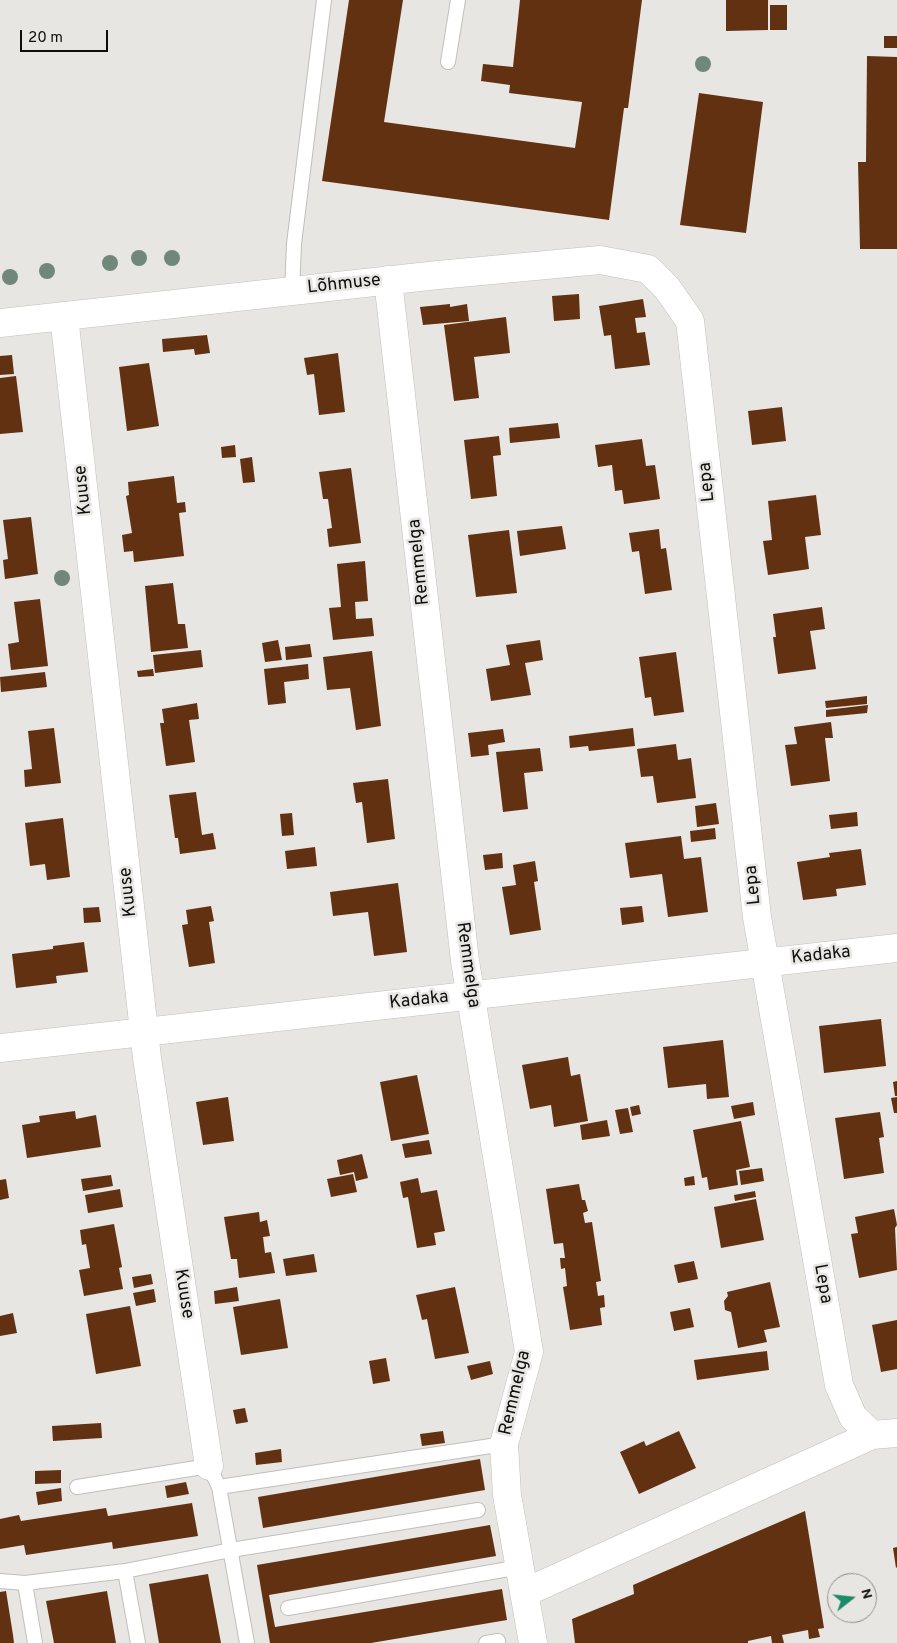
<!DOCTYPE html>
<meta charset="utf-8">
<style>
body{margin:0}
#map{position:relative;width:897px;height:1643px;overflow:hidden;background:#e8e6e3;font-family:Overpass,sans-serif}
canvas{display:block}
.north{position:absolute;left:827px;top:1573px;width:50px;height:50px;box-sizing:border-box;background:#e8e6e3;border:1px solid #908f8d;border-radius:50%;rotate:74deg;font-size:14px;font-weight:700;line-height:20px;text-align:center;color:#0d0d0c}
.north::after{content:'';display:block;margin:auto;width:18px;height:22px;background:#1f8a68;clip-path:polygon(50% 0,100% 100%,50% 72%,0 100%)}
.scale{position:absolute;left:20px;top:30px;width:88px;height:22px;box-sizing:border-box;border:2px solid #0d0d0c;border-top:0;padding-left:6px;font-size:15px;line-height:18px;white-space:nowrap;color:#0d0d0c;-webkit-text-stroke:4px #e8e6e3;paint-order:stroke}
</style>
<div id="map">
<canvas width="897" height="1643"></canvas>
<div class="north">N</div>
<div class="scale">20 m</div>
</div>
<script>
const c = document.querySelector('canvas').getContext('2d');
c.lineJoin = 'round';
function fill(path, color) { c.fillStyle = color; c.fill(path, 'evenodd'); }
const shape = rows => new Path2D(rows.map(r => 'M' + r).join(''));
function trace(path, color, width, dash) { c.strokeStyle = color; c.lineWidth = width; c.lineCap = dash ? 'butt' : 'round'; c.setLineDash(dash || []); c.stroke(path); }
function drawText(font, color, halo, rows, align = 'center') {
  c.font = font + ' Overpass,sans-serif'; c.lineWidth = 5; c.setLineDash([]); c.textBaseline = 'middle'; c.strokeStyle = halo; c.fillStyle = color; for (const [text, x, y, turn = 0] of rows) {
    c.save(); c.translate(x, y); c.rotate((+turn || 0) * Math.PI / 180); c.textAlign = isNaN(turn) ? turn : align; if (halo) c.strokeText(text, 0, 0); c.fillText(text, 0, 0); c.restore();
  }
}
const building = shape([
 [349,0,403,0,384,122,575,148,582,102,509,93,510,85,481,81,483,64,513,67,520,0,642,0,628,108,624,108,609,220,322,181],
 [726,0,768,0,768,30,726,31],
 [770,5,787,5,787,30,770,30],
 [884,36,897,36,897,48,884,48],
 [867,56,897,57,897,249,860,249,858,162,866,162],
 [699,93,763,102,746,233,680,225],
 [579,294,580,319,554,321,552,296],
 [643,299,646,317,635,318,637,333,645,332,650,365,615,369,611,335,604,336,599,306],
 [450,304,450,307,467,304,469,321,423,325,420,307],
 [506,317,510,353,474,357,479,398,454,401,444,325],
 [207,335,210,353,195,355,194,349,163,352,162,339],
 [338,353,345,412,319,415,314,374,307,375,304,358],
 [12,355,14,374,0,375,0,356],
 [149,363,159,426,127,431,119,367],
 [16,376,23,432,0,434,0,378],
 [782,407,786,441,752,445,748,411],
 [558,423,560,438,510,443,509,428],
 [499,436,501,455,493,456,497,496,471,499,464,440],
 [642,439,646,466,655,465,660,499,624,504,622,490,615,491,612,465,598,467,595,445],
 [235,445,236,457,222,458,221,447],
 [252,457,255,482,243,483,240,459],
 [351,468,361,543,329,547,327,529,332,528,328,499,323,499,319,472],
 [174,476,177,503,185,502,186,512,179,513,184,556,134,562,133,551,124,552,122,535,132,533,126,496,129,495,128,482],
 [816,495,821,535,805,537,809,569,768,575,763,541,772,540,768,501],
 [31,517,38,574,5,579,3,560,8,559,3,520],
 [562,526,566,549,520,556,517,531],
 [659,529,661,549,666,548,672,590,645,594,639,551,632,552,629,533],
 [509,530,517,593,476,597,468,535],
 [365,561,368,601,355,602,356,619,372,618,374,636,333,640,329,608,341,607,337,564],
 [173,583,178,624,185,624,188,648,151,652,145,586],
 [40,599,48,666,11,670,8,644,19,642,14,602],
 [822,607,825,629,810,631,816,669,778,674,773,637,776,637,773,614],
 [278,640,282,660,265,662,262,643],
 [540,640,543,660,525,663,531,695,491,701,486,669,510,665,506,645],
 [310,644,312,657,286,660,285,647],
 [201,650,203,667,155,673,153,655],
 [372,651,381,726,356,730,350,688,327,690,323,657],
 [676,652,684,712,654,716,651,697,645,698,639,657],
 [308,664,309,679,284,682,286,703,268,705,264,669],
 [153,669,154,676,138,677,137,671],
 [45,672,47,687,1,692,0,677],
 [867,696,867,704,826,708,825,701],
 [197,703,199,719,189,720,195,762,166,766,160,723,164,723,162,709],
 [868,705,867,713,826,717,826,710],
 [831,722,833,738,825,738,830,781,791,786,785,745,797,744,794,727],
 [54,728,61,783,25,787,24,770,32,769,28,731],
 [633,728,635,746,589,751,588,746,570,748,569,736],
 [503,729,505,742,488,745,489,755,471,757,468,733],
 [676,744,678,760,691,758,696,798,657,803,653,776,641,777,637,749],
 [540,748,543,771,524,773,528,809,503,812,496,752],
 [388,779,395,839,367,843,362,802,356,803,353,783],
 [196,792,202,835,213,833,216,849,180,854,178,838,175,838,169,795],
 [716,803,719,824,697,827,695,806],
 [857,812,858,826,831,829,829,815],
 [292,813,294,835,282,836,280,814],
 [63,818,70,877,47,880,45,864,30,866,25,823],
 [715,828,716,839,691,842,690,831],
 [681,836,684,859,701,857,708,912,668,917,662,874,630,878,625,843],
 [315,847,317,866,287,869,285,851],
 [861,849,866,885,836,889,837,896,803,900,797,862,830,857,829,853],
 [502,853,503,868,485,870,483,855],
 [535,861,538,881,534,882,541,930,510,935,502,887,516,885,513,865],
 [398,883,407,952,374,956,368,912,333,916,330,892],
 [211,906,214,921,209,922,215,963,189,967,182,925,188,924,186,910],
 [642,906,644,922,622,925,620,908],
 [99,907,101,922,84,923,83,908],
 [84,942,88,972,56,976,57,983,16,988,12,954,53,949,53,946],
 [881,1019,886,1066,824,1073,819,1026],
 [723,1040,729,1097,707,1099,706,1084,668,1088,663,1047],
 [568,1057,571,1076,580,1074,588,1121,554,1127,551,1105,530,1109,522,1065],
 [417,1075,429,1134,391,1141,380,1082],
 [897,1081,897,1096,895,1096,893,1082],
 [228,1097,234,1141,203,1145,196,1102],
 [897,1097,897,1113,894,1113,891,1098],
 [753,1102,755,1115,734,1119,731,1106],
 [639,1105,641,1114,632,1116,630,1107],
 [628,1108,633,1132,620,1134,615,1110],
 [75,1111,76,1119,96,1115,101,1147,27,1158,22,1125,40,1122,39,1116],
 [880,1112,884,1137,879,1138,884,1173,844,1179,835,1118],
 [607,1120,610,1136,582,1140,580,1125],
 [741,1121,750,1167,736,1170,738,1185,709,1190,707,1177,702,1178,693,1130],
 [429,1140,432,1154,405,1158,402,1144],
 [362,1154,368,1178,356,1181,354,1172,340,1175,337,1160],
 [762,1168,764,1181,741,1185,739,1171],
 [353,1174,357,1192,331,1197,327,1179],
 [111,1175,113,1186,83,1191,81,1179],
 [694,1176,695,1185,685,1186,684,1178],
 [418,1178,421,1193,437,1190,445,1231,434,1233,436,1245,417,1248,408,1197,403,1198,400,1182],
 [6,1179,9,1198,0,1200,0,1180],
 [579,1184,582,1200,585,1200,588,1211,583,1213,585,1223,592,1222,601,1281,596,1282,598,1296,604,1295,605,1307,600,1308,602,1325,570,1330,563,1287,567,1286,565,1268,561,1269,560,1258,565,1258,563,1243,554,1244,546,1189],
 [120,1189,123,1207,88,1213,85,1195],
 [755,1191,756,1197,735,1201,734,1195],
 [756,1199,764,1240,721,1248,714,1207],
 [894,1209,897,1225,895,1228,897,1270,859,1278,851,1234,858,1233,855,1217],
 [259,1212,260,1222,267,1220,270,1236,263,1237,265,1253,271,1252,275,1273,239,1278,237,1259,231,1259,224,1217],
 [114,1224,122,1267,119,1268,123,1289,84,1296,79,1270,90,1268,86,1244,82,1245,80,1230],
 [314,1254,317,1272,286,1276,283,1259],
 [694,1261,698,1279,678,1283,674,1265],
 [151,1274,153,1284,134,1288,132,1277],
 [770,1282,780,1327,764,1330,767,1342,738,1348,731,1312,725,1310,724,1301,728,1296,727,1292],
 [237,1287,239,1301,215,1304,214,1291],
 [455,1287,469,1353,435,1359,427,1319,422,1320,416,1295],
 [154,1289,156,1302,136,1306,133,1293],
 [280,1299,288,1348,241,1355,233,1307],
 [130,1306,141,1366,96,1374,86,1314],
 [690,1308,694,1327,674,1331,670,1312],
 [13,1313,17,1333,0,1336,0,1316],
 [897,1320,897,1369,881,1372,872,1325],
 [767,1351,769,1370,697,1380,694,1360],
 [386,1358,390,1381,373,1384,369,1361],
 [490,1361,493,1374,471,1380,467,1366],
 [245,1408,248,1422,236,1424,233,1410],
 [101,1423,102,1438,53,1441,52,1426],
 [443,1431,445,1443,422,1446,420,1434],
 [679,1431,696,1468,639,1494,620,1452,644,1441,646,1446],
 [281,1449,282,1462,256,1465,255,1453],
 [480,1459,485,1490,263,1528,258,1497],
 [61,1470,61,1483,35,1484,35,1471],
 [186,1482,189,1494,167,1498,165,1486],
 [61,1488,62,1501,38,1505,36,1492],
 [192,1503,198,1536,113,1549,112,1542,26,1555,24,1545,0,1549,0,1519,19,1515,21,1521,106,1508,108,1516],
 [805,1511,824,1628,818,1629,820,1637,809,1639,808,1630,782,1635,784,1643,772,1643,771,1636,748,1641,748,1643,575,1643,572,1619,634,1594,633,1585],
 [490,1525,496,1556,269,1595,275,1627,502,1589,507,1620,371,1643,270,1643,257,1565],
 [897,1547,897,1567,896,1568,893,1548],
 [208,1574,221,1643,159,1643,149,1584],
 [6,1591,13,1635,14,1643,0,1643,0,1592],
 [107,1591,116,1643,54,1643,46,1601]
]);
const service = shape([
 [448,62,458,0],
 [292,291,294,244,324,0],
 [77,1487,209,1466,219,1487,247,1643],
 [219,1487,504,1444],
 [125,1571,138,1643],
 [0,1581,25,1583,125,1571,231,1550,478,1510],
 [25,1583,35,1643],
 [288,1608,520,1567],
 [486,1643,498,1641]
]);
const minor = shape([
 [388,280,465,961,529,1352,504,1444,507,1495,533,1643],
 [64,316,147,1058,209,1466],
 [0,323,438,275,600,260,648,269,667,288,690,321,757,917,839,1385,853,1417,872,1435,897,1433],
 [0,1048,897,948],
 [524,1593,872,1435]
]);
const trees = [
 [703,64],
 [139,258],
 [172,258],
 [110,263],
 [47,271],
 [10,277],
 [62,578]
];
const streetNames = [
 ["Lõhmuse",344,285,-6],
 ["Lepa",708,482,-96],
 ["Kuuse",84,490,-96],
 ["Remmelga",420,562,-96],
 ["Lepa",754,885,-96],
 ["Kuuse",129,892,-96],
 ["Kadaka",821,956,-6],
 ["Remmelga",467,965,82],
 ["Kadaka",419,1001,-6],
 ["Lepa",822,1284,80],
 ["Kuuse",183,1294,81],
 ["Remmelga",516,1393,-77]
];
fill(building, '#613111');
trace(service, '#c0bfbb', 16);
trace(minor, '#c0bfbb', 29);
trace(service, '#fff', 14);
trace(minor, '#fff', 28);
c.fillStyle = '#708879';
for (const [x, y] of trees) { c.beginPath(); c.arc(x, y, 8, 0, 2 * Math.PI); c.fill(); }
drawText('18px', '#0d0d0c', '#e8e6e3', streetNames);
</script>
